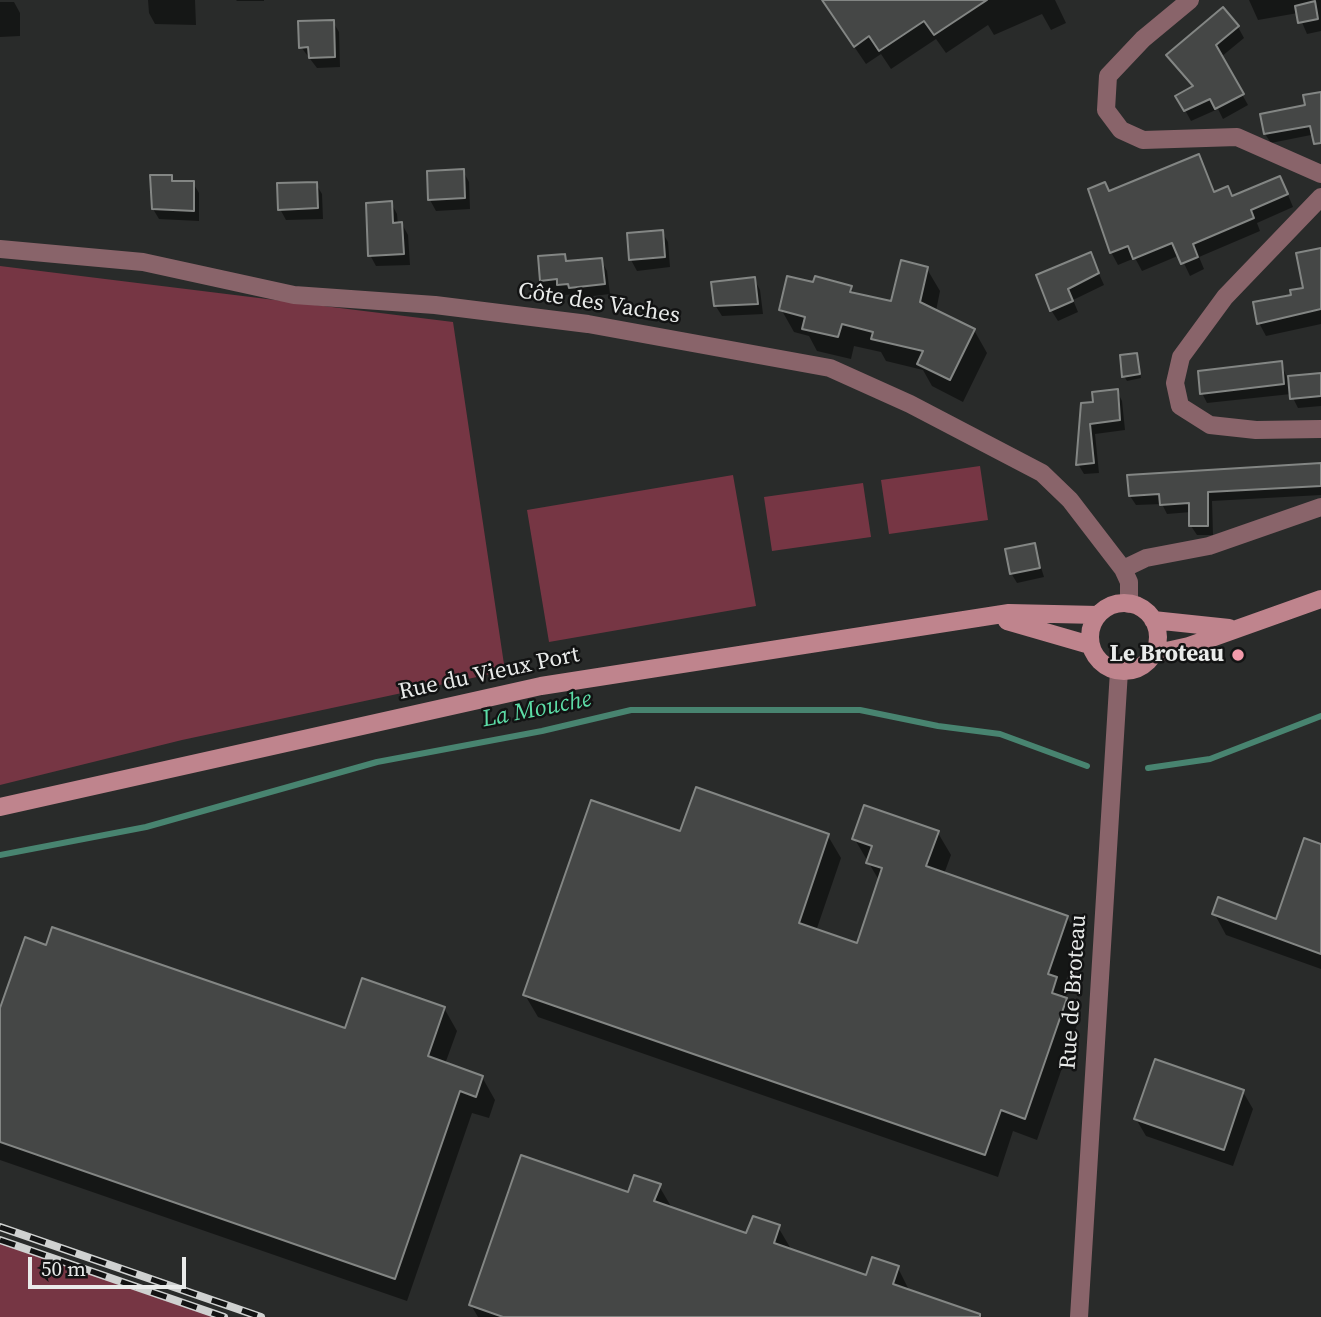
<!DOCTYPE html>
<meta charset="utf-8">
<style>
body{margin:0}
#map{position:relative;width:1321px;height:1317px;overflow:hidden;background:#292b2a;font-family:"Source Serif 4",serif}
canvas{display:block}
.scale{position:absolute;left:28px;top:1257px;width:158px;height:32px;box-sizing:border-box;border:4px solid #e9ebea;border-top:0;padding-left:9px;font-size:21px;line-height:24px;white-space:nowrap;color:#e9ebea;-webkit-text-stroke:5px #121313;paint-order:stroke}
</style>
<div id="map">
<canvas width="1321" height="1317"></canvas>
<div class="scale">50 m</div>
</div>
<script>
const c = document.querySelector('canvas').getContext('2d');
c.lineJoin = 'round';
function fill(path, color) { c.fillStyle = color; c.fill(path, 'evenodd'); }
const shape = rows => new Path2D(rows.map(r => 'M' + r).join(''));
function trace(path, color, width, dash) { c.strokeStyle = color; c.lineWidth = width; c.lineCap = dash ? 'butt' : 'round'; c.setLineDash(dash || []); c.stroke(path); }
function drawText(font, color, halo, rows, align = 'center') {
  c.font = font + ' "Source Serif 4",serif'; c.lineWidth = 5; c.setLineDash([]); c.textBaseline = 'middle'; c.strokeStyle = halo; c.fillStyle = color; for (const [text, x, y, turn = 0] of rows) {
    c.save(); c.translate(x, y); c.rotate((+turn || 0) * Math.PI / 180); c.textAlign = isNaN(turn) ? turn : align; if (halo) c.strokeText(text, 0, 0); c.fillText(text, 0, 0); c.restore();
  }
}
const green = shape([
 [0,266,453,322,505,671,182,740,0,785],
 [980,466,988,520,889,534,881,480],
 [733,475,756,606,549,642,527,510],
 [863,483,871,537,772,551,764,497],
 [0,1239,223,1317,0,1317]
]);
const shadow = shape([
 [148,0,195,0,196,25,155,24,149,13],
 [236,0,264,0,264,1,237,1],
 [827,0,1055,0,1066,23,1051,30,1042,14,994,35,988,25,946,53,936,39,891,69,881,54,866,64,836,20,825,2],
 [1249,0,1321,0,1321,31,1307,34,1298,13,1258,20],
 [0,2,14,2,20,13,20,36,0,37],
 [333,22,339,32,340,67,317,68,301,47],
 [1238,27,1244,38,1221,57,1248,105,1223,119,1218,109,1191,121,1178,97,1193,88,1169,55],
 [1321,98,1321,133,1271,143,1265,134],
 [1198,156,1215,193,1228,188,1233,197,1286,190,1293,207,1257,223,1260,231,1199,257,1204,269,1190,276,1180,255,1142,271,1135,258,1118,265,1111,252,1109,193],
 [463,171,469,182,470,209,436,211,430,200],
 [171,177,175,183,193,183,199,193,199,221,159,219,153,209],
 [316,184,322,194,323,219,286,220,280,209],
 [391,203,397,214,398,225,402,224,408,235,410,265,376,266,370,255],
 [662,232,668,242,670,267,637,271,631,260,629,235],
 [1321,250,1321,324,1266,336,1259,323,1305,289],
 [1090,254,1104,285,1073,300,1078,312,1058,321,1051,310],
 [564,255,568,263,601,260,607,271,610,294,577,298,574,294,565,295,562,290,548,291,541,280],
 [927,269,940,291,936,311,974,330,987,353,963,402,932,386,923,370,886,361,881,352,854,346,851,359,817,351,809,336,794,332,781,309,815,285,850,287,855,294,892,304],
 [754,279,760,290,763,314,722,316,715,305],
 [1136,354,1141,378,1127,381,1124,376],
 [1281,363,1287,378,1321,374,1321,406,1298,408,1291,394,1207,403,1202,393],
 [1117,391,1122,401,1125,430,1095,434,1099,473,1084,474,1078,464,1095,403],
 [1321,465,1321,495,1212,501,1213,535,1197,535,1191,526,1191,512,1167,514,1162,504,1136,505,1130,496],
 [1034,545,1044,577,1017,583,1011,573],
 [681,833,828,836,841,858,816,931,858,945,880,882,854,838,938,833,951,855,944,874,1067,917,1080,940,1063,989,1078,1022,1037,1140,1013,1131,998,1177,538,1017,525,995],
 [1321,846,1321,969,1226,935,1214,913,1277,921],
 [444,1008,457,1031,445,1064,482,1077,495,1100,489,1118,472,1113,407,1301,0,1160,0,1013,346,1030],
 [1243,1092,1253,1109,1233,1166,1146,1136,1136,1119],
 [659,1186,672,1208,747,1235,778,1227,791,1249,867,1277,898,1268,910,1292,983,1317,478,1317,471,1305,629,1194]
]);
const stream = shape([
 [1148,768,1210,759,1321,716],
 [0,855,146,827,377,762,542,731,631,710,860,710,938,726,1000,734,1087,766]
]);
const building = shape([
 [822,0,987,0,934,35,924,21,879,51,869,36,854,47,822,0],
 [1315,1,1318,19,1298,23,1295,6,1315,1],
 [1223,7,1239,26,1216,45,1244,94,1215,109,1210,99,1184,111,1175,96,1193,86,1166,55,1223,7],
 [334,20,335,57,309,58,308,47,299,48,298,21,334,20],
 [1321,92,1321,143,1314,144,1310,126,1264,134,1260,114,1305,105,1303,95,1321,92],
 [1199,154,1214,192,1228,186,1232,196,1280,176,1288,194,1251,210,1254,218,1193,244,1198,257,1181,264,1172,243,1133,259,1128,246,1110,253,1088,189,1105,182,1109,191,1199,154],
 [464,169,465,198,428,200,427,171,464,169],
 [150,175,172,175,172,181,194,181,194,211,152,209,150,175],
 [317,182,318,208,278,210,277,183,317,182],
 [392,201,393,223,402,222,404,254,368,256,366,203,392,201],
 [663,230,665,257,629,260,627,233,663,230],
 [1321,248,1321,309,1257,324,1253,302,1291,295,1290,290,1303,288,1296,253,1321,248],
 [1091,252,1099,273,1068,289,1073,301,1050,311,1036,275,1091,252],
 [565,254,566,261,602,258,605,284,569,288,568,284,557,285,557,279,540,281,538,256,565,254],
 [901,260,928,267,920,302,975,329,950,380,917,364,923,351,871,339,873,332,842,324,838,337,802,329,805,317,779,310,787,276,813,282,815,276,852,286,850,292,891,301,901,260],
 [755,277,758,304,714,306,711,282,755,277],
 [1137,353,1140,374,1122,377,1120,355,1137,353],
 [1282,361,1284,384,1200,394,1198,371,1282,361],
 [1321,373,1321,396,1290,399,1288,376,1321,373],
 [1118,389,1120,420,1090,424,1094,463,1076,465,1081,403,1093,402,1092,392,1118,389],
 [1321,463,1321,486,1208,492,1208,526,1189,526,1189,503,1160,505,1159,494,1129,496,1127,475,1321,463],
 [1035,543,1040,568,1010,574,1005,549,1035,543],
 [696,787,829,834,799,923,857,943,882,868,866,863,872,846,852,839,864,805,939,831,926,866,1068,916,1048,974,1057,977,1052,993,1067,998,1025,1119,1001,1110,985,1155,523,995,591,800,680,831,696,787],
 [1304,838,1321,844,1321,954,1212,914,1218,897,1276,919,1304,838],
 [52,927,345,1028,362,978,445,1007,428,1056,483,1076,476,1097,460,1091,395,1279,0,1142,0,1008,25,937,46,945,52,927],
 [1155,1059,1244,1090,1224,1150,1134,1119,1155,1059],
 [521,1155,628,1192,634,1175,661,1184,654,1201,746,1233,753,1216,780,1225,774,1243,866,1275,872,1257,899,1266,893,1284,980,1314,980,1317,503,1317,469,1305,521,1155]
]);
const street = shape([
 [1190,0,1143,39,1108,76,1106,110,1121,130,1143,140,1237,137,1321,174],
 [1321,197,1225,297,1181,357,1175,383,1180,406,1210,425,1256,430,1321,429],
 [0,249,143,262,294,295,435,305,588,324,830,368,910,404,1042,473,1070,500,1123,569,1129,582,1129,604],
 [1123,569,1146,558,1209,546,1321,507],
 [1079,1317,1119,671]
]);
const secondary = shape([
 '1090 637a34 34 0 1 1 68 0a34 34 0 1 1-68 0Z',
 [1153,620,1229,628],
 [1007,621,1090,645],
 [1153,654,1189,646,1321,599],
 [0,807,541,686,1009,613,1098,615]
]);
const rail = shape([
 [0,1227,261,1317],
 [0,1240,224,1317]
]);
const markers = [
 [1238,655,7,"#f39aaa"]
];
const streetNames = [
 ["Côte des Vaches",599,304,9],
 ["Rue du Vieux Port",489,674,-12],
 ["Rue de Broteau",1074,992,-86]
];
const poiNames = [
 ["Le Broteau",1224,655]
];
const waterNames = [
 ["La Mouche",537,710,-11]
];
fill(green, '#763644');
fill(shadow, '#0007');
trace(stream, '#488470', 6);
fill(building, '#454746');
trace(building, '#838684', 2);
trace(street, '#89646a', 18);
trace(secondary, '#bf848d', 18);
trace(rail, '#cfd1d0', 8);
trace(rail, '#121313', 5, [16]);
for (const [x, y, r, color] of markers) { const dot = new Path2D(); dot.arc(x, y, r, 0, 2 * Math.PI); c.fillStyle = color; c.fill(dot); trace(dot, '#121313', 2.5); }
drawText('23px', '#e9ebea', '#121313', streetNames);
drawText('bold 23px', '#e9ebea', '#121313', poiNames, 'right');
drawText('italic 24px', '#5cdca6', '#121313', waterNames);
</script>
